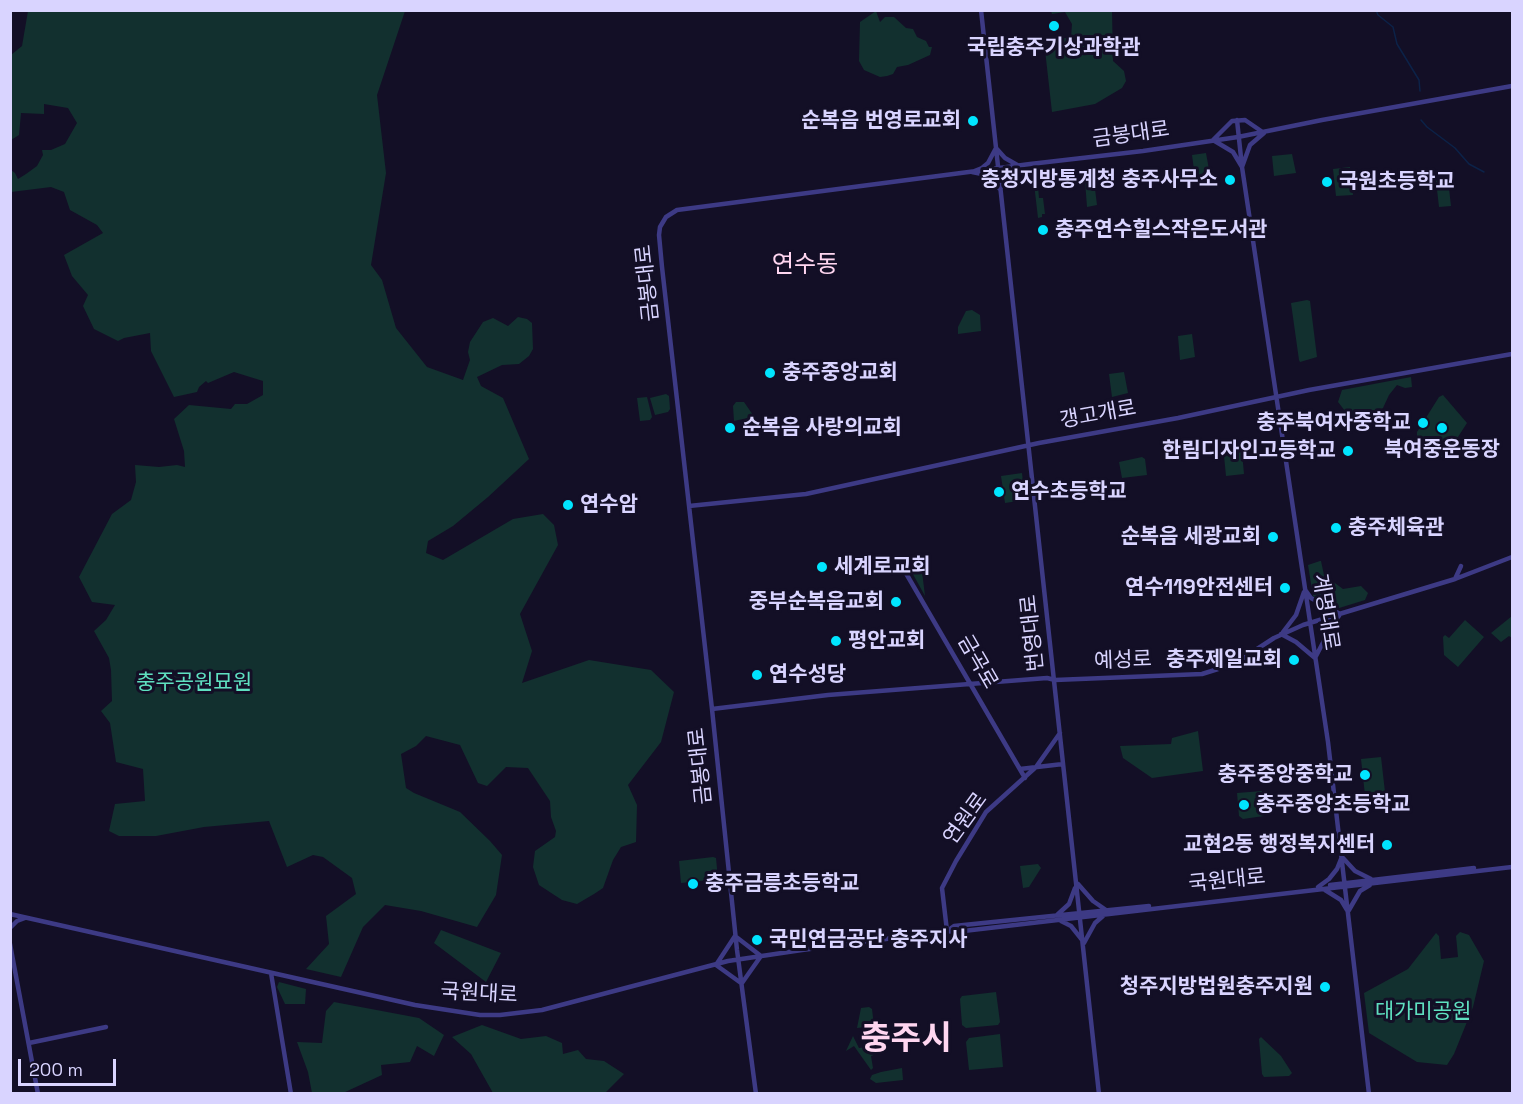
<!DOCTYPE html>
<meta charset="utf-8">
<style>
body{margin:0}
#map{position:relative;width:1523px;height:1104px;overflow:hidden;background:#130f26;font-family:"Space Grotesk",sans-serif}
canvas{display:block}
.frame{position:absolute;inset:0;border:12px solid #d9d4ff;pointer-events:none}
.scale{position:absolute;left:18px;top:1059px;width:98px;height:27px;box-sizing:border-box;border:3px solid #d9d4ff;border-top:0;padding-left:8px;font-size:18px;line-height:21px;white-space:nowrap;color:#d9d4ff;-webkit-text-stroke:4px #130f26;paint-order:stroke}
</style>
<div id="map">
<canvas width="1523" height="1104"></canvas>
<div class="frame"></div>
<div class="scale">200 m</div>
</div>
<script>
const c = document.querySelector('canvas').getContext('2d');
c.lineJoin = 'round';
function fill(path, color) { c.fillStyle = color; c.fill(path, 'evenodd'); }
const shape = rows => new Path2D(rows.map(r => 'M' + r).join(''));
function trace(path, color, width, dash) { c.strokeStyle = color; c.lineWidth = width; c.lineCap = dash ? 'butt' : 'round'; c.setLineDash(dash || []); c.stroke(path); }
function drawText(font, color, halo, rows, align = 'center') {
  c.font = font + ' "Space Grotesk","Noto Sans KR",sans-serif'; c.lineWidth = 6; c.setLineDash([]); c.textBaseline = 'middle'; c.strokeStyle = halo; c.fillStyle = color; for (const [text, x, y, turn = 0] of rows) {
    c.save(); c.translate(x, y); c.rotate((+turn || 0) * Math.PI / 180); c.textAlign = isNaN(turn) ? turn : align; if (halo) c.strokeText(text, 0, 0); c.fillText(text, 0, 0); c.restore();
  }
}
const green = shape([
 [28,11,405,11,377,95,386,173,371,265,382,280,396,328,427,367,463,380,470,360,468,352,470,342,483,322,493,318,508,326,518,317,527,319,532,323,533,349,529,356,519,364,502,365,477,377,481,386,503,398,529,459,488,497,453,526,428,541,426,553,443,560,513,519,543,514,554,525,558,545,520,614,532,651,522,683,589,660,651,670,674,692,661,742,628,785,637,805,636,842,621,847,613,860,603,888,594,894,577,904,562,900,539,885,533,867,535,851,555,837,556,831,551,817,550,801,528,768,506,767,487,786,478,783,460,745,426,736,416,746,401,754,406,788,414,793,460,812,490,841,502,855,496,895,477,927,421,911,385,905,363,927,341,977,306,969,329,944,326,916,356,894,352,878,323,857,313,855,287,867,269,821,204,827,156,836,119,836,109,831,115,804,145,801,143,769,116,762,110,723,101,711,112,701,111,670,109,658,94,631,106,620,115,605,92,602,79,577,112,514,131,500,136,482,135,465,159,467,177,465,185,467,184,451,174,419,189,405,231,409,235,404,247,404,263,395,263,381,234,372,208,383,206,381,199,387,197,392,174,397,151,351,150,333,124,338,118,341,94,329,83,306,88,295,72,276,64,255,103,233,97,225,70,210,64,192,51,187,11,192,11,170,15,173,18,179,26,174,37,166,43,155,42,150,51,150,65,144,77,123,68,108,44,104,44,114,21,113,19,135,11,140,11,55,22,46],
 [876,11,880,22,885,17,894,17,906,28,913,29,917,37,926,41,929,47,932,47,930,55,908,65,897,67,893,74,887,76,880,77,864,70,859,61,860,22],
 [1051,11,1112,11,1113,61,1124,71,1126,81,1122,88,1095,104,1052,112,1045,50,1054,51,1056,38,1071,38,1072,24,1065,12,1052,14],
 [1206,153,1210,175,1195,177,1192,155],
 [1292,154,1296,173,1274,176,1272,156],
 [1350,167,1353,195,1336,196,1333,169],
 [1447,171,1451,206,1439,207,1435,172],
 [1033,175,1037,175,1039,198,1043,198,1045,214,1042,214,1042,217,1038,218],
 [1085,181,1094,181,1097,205,1087,207],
 [1307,300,1310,301,1317,357,1300,362,1299,360,1291,303],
 [972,310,980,315,981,331,958,334,958,327,966,311],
 [1192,334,1195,357,1180,360,1178,336],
 [1124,372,1128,393,1112,397,1109,374],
 [1411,377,1412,387,1405,388,1397,385,1389,395,1383,408,1372,415,1366,423,1356,425,1338,402,1342,390],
 [666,394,669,396,670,409,668,412,655,415,650,398],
 [1443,395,1467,423,1445,457,1439,457,1417,436,1417,432,1439,397],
 [647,397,652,417,650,420,640,421,637,398],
 [736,402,744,402,753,415,752,417,734,421,733,406],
 [1242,452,1244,474,1226,476,1224,456],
 [1142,457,1145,459,1147,475,1122,478,1119,462],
 [1022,473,1025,500,1005,503,1001,476],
 [1320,561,1321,561,1324,575,1343,589,1361,586,1368,593,1365,600,1336,609,1313,596,1308,565],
 [921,563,925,596,909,567,909,565],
 [1512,616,1512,638,1509,636,1501,642,1491,633],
 [1465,620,1484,637,1458,667,1444,655,1443,637,1445,635,1449,638],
 [1198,731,1203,771,1152,778,1123,758,1120,746,1171,744,1172,738],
 [1381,757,1385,792,1365,795,1361,759],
 [1262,791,1264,816,1243,819,1239,816,1237,793],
 [713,857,716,858,718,879,681,883,679,861],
 [1038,864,1041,868,1029,887,1023,888,1020,866],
 [441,930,501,953,486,982,434,943],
 [1460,932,1469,935,1484,961,1473,1007,1454,1054,1447,1065,1417,1062,1369,1033,1364,993,1408,969,1436,933,1439,936,1441,959,1458,957,1456,936],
 [279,982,306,989,305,1004,285,1004,277,987],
 [996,992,1000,1022,998,1025,966,1028,962,1025,960,999,962,996],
 [334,1002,419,1018,444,1035,434,1056,417,1046,410,1062,381,1065,382,1075,343,1093,312,1093,308,1072,297,1042,322,1043,326,1011],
 [869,1007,872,1009,874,1026,857,1028,861,1008],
 [482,1025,521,1039,546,1036,562,1043,563,1054,578,1050,586,1059,604,1061,624,1074,606,1092,493,1093,471,1054,452,1037],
 [1000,1034,1003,1067,969,1070,966,1042,969,1038],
 [853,1036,859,1048,877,1046,876,1054,871,1056,873,1068,871,1070,854,1046,846,1051],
 [1261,1037,1281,1056,1292,1073,1289,1076,1264,1077,1262,1074,1259,1039],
 [902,1068,903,1080,876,1083,870,1079,872,1075,881,1072]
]);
const stream = shape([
 [1376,10,1378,15,1393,27,1397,44,1419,80,1420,91],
 [1421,120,1427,127,1455,148,1469,164,1484,172]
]);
const minor = shape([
 [981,10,1099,1094],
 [1237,120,1242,167,1328,742,1369,1094],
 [1245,120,1264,133,1250,145,1242,167,1233,152,1213,140,1232,121,1245,120],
 [996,148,1005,158,1019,166,1007,177,1000,189,982,174,972,172,982,168,988,163,996,148],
 [689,506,806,494,1039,443,1178,418,1309,390,1512,354],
 [900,563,1025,778],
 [1455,579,1461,566],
 [1306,591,1311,598,1340,614],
 [1283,632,1296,615,1304,592],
 [1281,634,1296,642,1315,658],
 [1315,658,1328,633,1340,614],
 [712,709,828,695,1047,678,1055,680,1202,674,1234,664,1274,638,1303,625,1455,579,1512,557],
 [1020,769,1063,764],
 [1343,858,1355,871,1371,879],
 [1078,884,1093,901,1106,910],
 [1330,885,1474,868],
 [1318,887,1329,879,1337,869,1341,859],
 [1325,890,1341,900,1347,910],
 [1349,910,1360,891,1370,885],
 [10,914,415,1005,480,1015,500,1015,542,1010,728,961,802,950,947,931,955,932,1512,867],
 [1057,915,1069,904,1075,888],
 [1061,921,1071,926,1083,941],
 [10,928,17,921,25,918],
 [947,931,954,926,1149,906],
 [947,931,942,888,956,861,986,812,1036,767,1060,733],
 [735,936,761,956],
 [1084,943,1095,923,1103,916],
 [10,944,38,1094],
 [716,965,735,936],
 [716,965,741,983],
 [271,973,291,1094],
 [742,983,761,956],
 [29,1043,106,1027],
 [756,1094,737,950,712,709,662,267,659,235,660,227,666,217,677,210,1030,164,1143,151,1238,137,1322,120,1512,86]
]);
const markers = [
 [1054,26,6,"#00e5ff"],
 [973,121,6,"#00e5ff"],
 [1230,180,6,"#00e5ff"],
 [1327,182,6,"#00e5ff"],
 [1043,230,6,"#00e5ff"],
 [770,373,6,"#00e5ff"],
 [1423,423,6,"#00e5ff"],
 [730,428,6,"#00e5ff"],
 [1442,428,6,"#00e5ff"],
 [1348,451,6,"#00e5ff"],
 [999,492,6,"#00e5ff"],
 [568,505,6,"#00e5ff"],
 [1336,528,6,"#00e5ff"],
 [1273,537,6,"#00e5ff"],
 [822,567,6,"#00e5ff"],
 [1285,588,6,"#00e5ff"],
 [896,602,6,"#00e5ff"],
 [836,641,6,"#00e5ff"],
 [1294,660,6,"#00e5ff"],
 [757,675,6,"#00e5ff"],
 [1365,775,6,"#00e5ff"],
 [1244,805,6,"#00e5ff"],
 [1387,845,6,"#00e5ff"],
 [693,884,6,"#00e5ff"],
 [757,940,6,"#00e5ff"],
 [1325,987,6,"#00e5ff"]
];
const poiNames = [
 ["국립충주기상과학관",1054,48,"center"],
 ["순복음 번영로교회",961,121,"right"],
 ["충청지방통계청 충주사무소",1218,180,"right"],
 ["국원초등학교",1339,182],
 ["충주연수힐스작은도서관",1055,230],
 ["충주중앙교회",782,373],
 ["충주북여자중학교",1411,423,"right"],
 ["순복음 사랑의교회",742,428],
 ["북여중운동장",1442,450,"center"],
 ["한림디자인고등학교",1336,451,"right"],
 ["연수초등학교",1011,492],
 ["연수암",580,505],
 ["충주체육관",1348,528],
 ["순복음 세광교회",1261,537,"right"],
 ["세계로교회",834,567],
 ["연수119안전센터",1273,588,"right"],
 ["중부순복음교회",884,602,"right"],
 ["평안교회",848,641],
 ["충주제일교회",1282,660,"right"],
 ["연수성당",769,675],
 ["충주중앙중학교",1353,775,"right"],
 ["충주중앙초등학교",1256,805],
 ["교현2동 행정복지센터",1375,845,"right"],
 ["충주금릉초등학교",705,884],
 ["국민연금공단 충주지사",769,940],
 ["청주지방법원충주지원",1313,987,"right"]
];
const streetNames = [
 ["금봉대로",1131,135,-8],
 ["금봉대로",648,283,-96],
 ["갱고개로",1098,415,-10],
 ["계명대로",1325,612,81],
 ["번영대로",1033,633,-96],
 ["예성로",1123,661,-2],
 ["금곡로",977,662,60],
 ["금봉대로",701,766,-96],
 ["연원로",966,819,-54],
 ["국원대로",1227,881,-6],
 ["국원대로",479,994,3]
];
const parkNames = [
 ["충주공원묘원",194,683],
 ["대가미공원",1423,1012]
];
const quarterNames = [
 ["연수동",805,265]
];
const townNames = [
 ["충주시",906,1040]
];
fill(green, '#12302f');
trace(stream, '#0c2248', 1.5);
trace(minor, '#3d3a85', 4.5);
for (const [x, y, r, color] of markers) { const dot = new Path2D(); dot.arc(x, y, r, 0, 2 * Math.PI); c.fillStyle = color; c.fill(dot); trace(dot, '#130f26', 2); }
drawText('bold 21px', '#d9d4ff', '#130f26', poiNames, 'left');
drawText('21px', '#d9d4ff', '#130f26', streetNames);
drawText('21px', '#5fe0c0', '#130f26', parkNames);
drawText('24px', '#ffd6f0', '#130f26', quarterNames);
drawText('bold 33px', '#ffd6f0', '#130f26', townNames);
</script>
